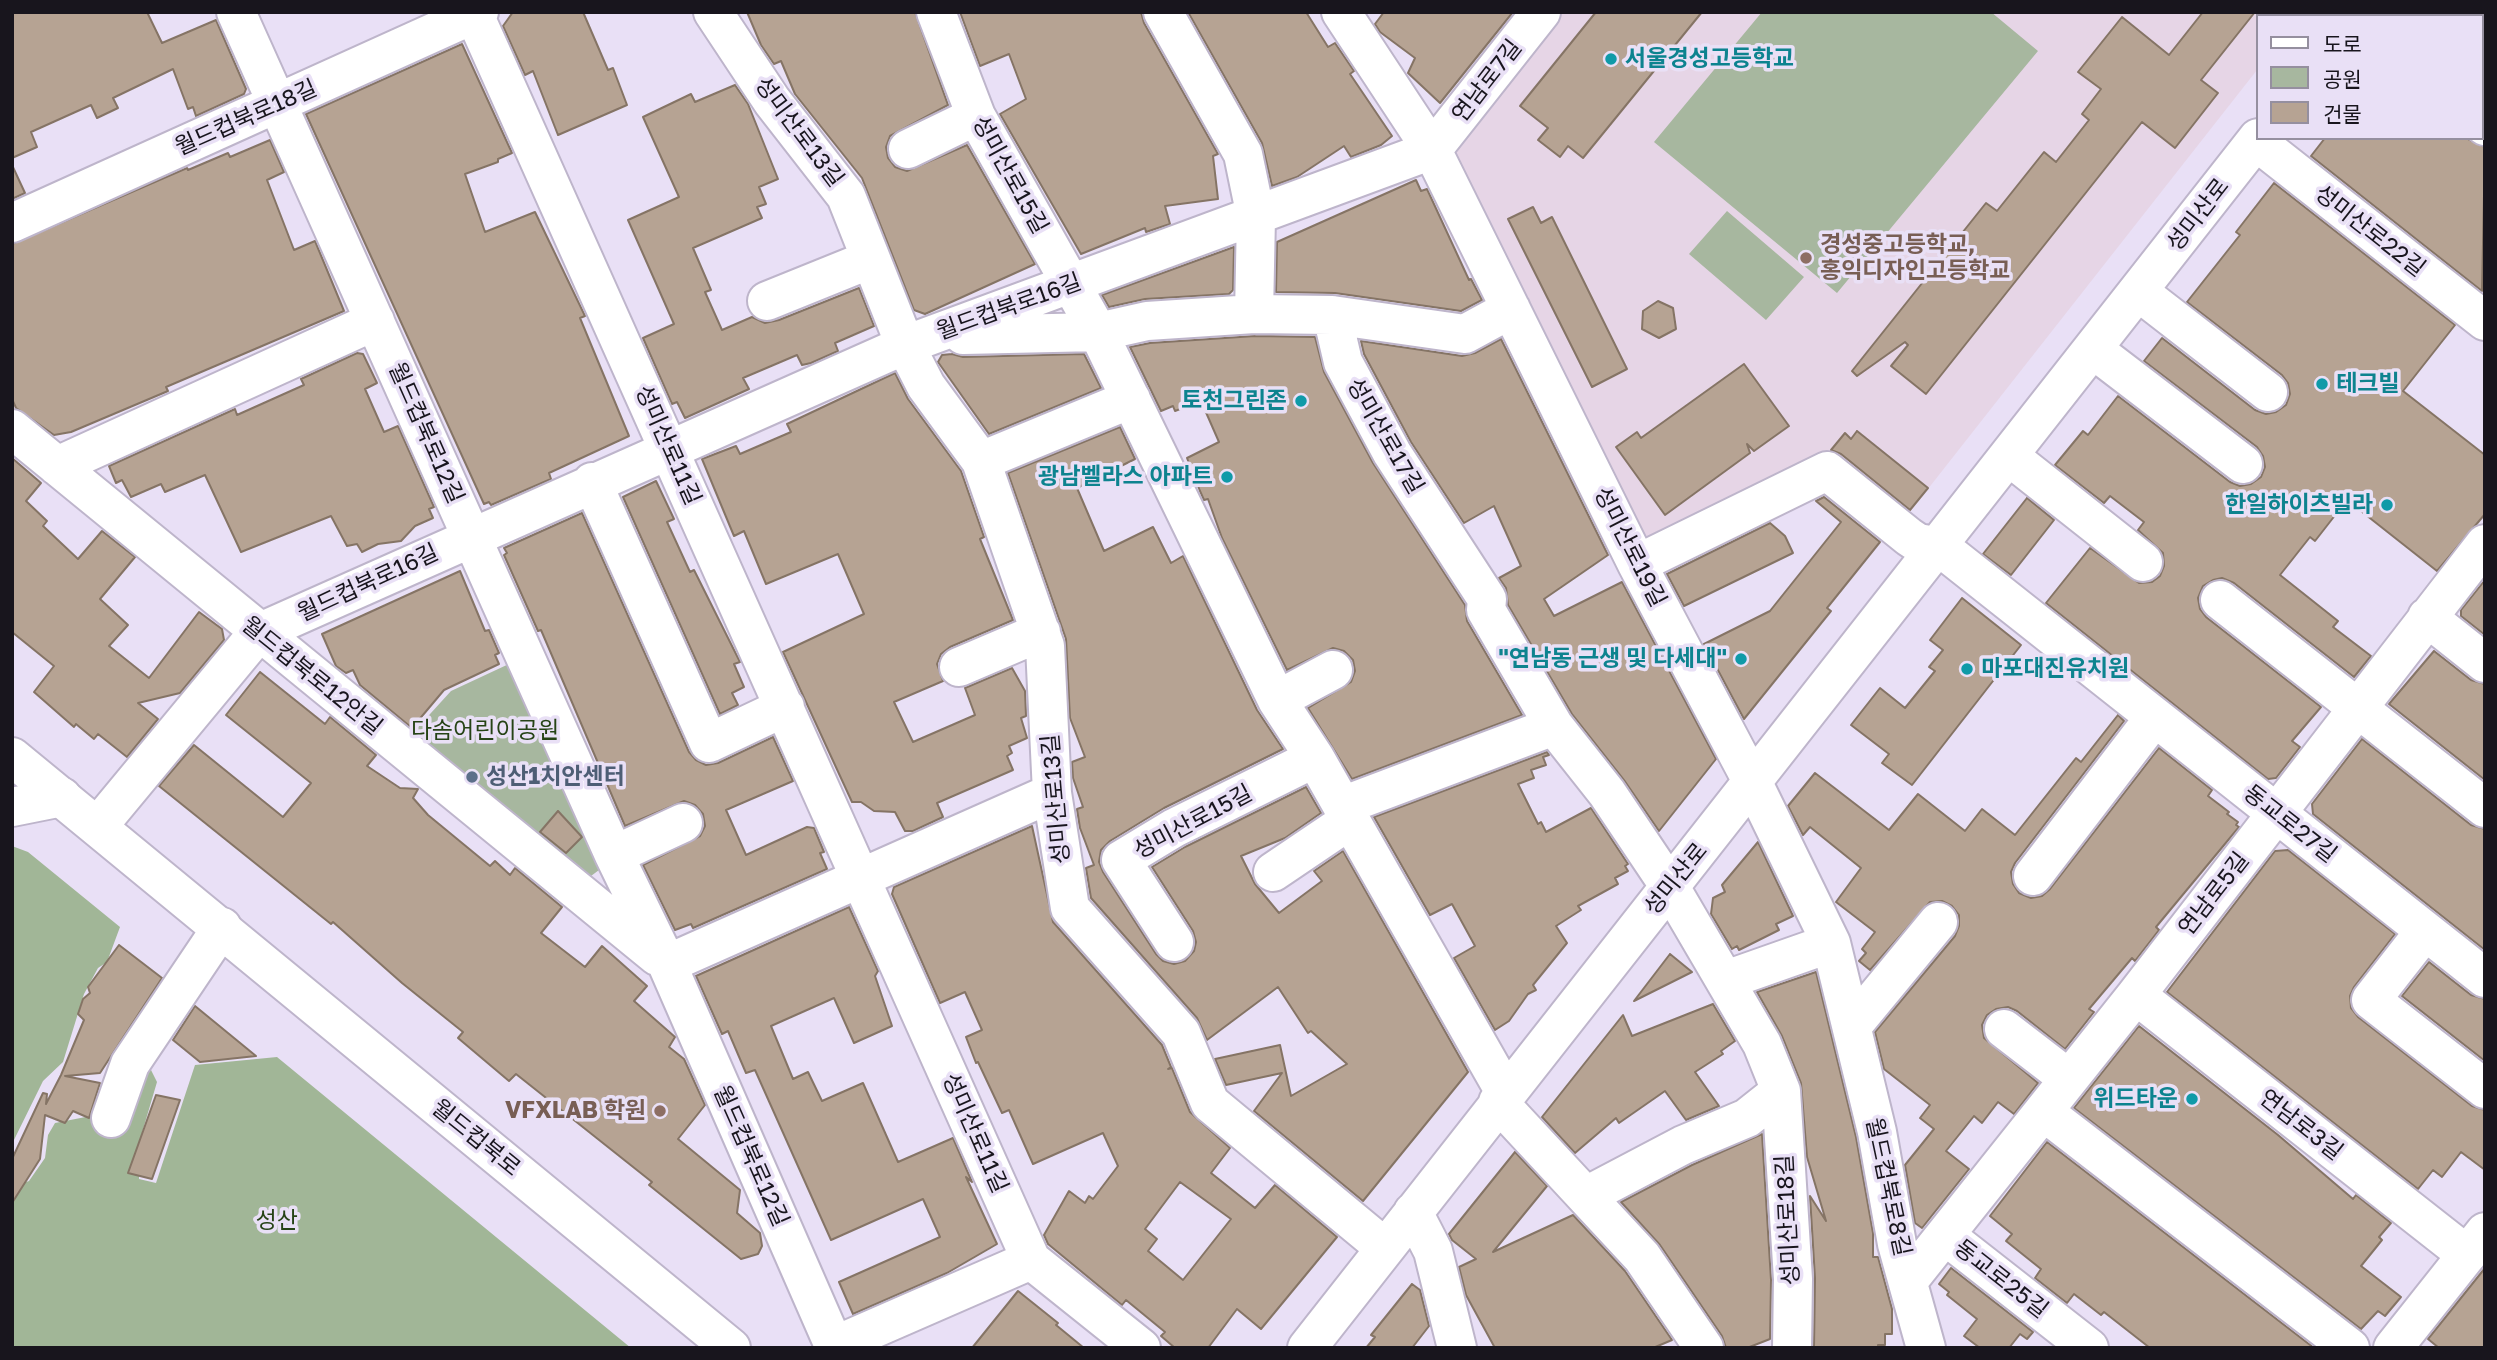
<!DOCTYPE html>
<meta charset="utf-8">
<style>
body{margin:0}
#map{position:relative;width:2497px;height:1360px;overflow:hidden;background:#e9e0f6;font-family:"Golos Text","Noto Sans KR",sans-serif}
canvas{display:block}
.frame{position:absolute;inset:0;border:14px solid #18151d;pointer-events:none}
.legend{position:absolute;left:2256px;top:14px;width:228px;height:126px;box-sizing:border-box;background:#e9e0f6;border:2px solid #958f9f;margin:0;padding:9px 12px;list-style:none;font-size:21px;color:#18151d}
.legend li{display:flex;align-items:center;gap:14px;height:35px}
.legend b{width:35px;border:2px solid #958f9f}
</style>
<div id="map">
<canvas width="2497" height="1360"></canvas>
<div class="frame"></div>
<ul class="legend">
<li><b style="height:9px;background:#fff"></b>도로</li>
<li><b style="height:19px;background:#a7b79f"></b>공원</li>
<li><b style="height:19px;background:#b6a393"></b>건물</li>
</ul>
</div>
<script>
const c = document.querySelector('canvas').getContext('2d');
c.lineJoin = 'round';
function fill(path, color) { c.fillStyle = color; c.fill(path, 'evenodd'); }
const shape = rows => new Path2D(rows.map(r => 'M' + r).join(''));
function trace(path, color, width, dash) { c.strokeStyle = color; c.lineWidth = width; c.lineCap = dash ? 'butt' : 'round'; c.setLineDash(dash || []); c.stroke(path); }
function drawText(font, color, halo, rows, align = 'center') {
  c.font = font + ' "Golos Text","Noto Sans KR",sans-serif'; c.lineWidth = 7; c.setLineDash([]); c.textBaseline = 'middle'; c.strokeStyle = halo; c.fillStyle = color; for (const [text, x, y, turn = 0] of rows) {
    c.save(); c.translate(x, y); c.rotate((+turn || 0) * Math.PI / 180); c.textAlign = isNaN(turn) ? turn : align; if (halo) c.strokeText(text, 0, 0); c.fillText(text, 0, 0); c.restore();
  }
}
const education = shape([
 [1559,12,2303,12,2300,16,2257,16,2257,70,1902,522,1827,462,1658,546,1643,539,1451,156]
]);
const green = shape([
 [1762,12,1991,12,2038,51,1837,293,1654,142],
 [1727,211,1804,277,1766,320,1689,254],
 [511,663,603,867,587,879,410,736,451,691]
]);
const forest = shape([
 [12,846,28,852,120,927,107,962,98,968,84,994,63,1062,43,1081,12,1144],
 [277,1057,631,1348,12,1348,12,1187,29,1181,45,1158,48,1135,55,1123,106,1113,148,1064,157,1082,139,1143,139,1179,156,1183,195,1065]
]);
const building = shape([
 [12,12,147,12,162,43,216,20,246,89,244,94,196,116,193,107,188,109,173,69,113,98,118,108,97,118,91,105,31,132,37,147,12,158,12,12],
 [513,12,583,12,608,70,613,68,627,105,558,135,533,71,525,75,503,26,513,12],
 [747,12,915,12,948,105,890,136,886,147,888,158,895,167,907,171,967,145,1035,264,925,314,914,310,862,178,795,94,781,61,774,64,761,45,747,12],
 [960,12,1141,12,1144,23,1218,154,1213,156,1218,199,1165,206,1170,224,1146,232,1145,228,1081,254,1000,114,1026,99,1009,54,980,66,960,12],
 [1188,12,1306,12,1328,47,1335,43,1354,71,1350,74,1392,136,1381,145,1351,157,1344,146,1297,177,1272,186,1262,143,1188,12],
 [1384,12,1513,12,1440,103,1408,73,1415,58,1380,32,1375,24,1384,12],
 [1596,12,1702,12,1583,158,1568,146,1560,157,1538,140,1548,128,1520,106,1596,12],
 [2203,12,2255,12,2201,80,2218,93,2175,148,2142,122,1926,394,1891,366,1908,345,1905,342,1857,376,1852,371,1986,203,1997,211,2044,152,2056,162,2089,120,2082,114,2101,89,2078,72,2122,17,2169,55,2203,12],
 [462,44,512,153,498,159,498,162,465,174,485,232,535,212,585,316,580,318,629,436,549,473,551,479,491,505,489,502,484,504,306,114,462,44],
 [735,85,748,104,778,179,759,187,766,204,757,207,762,218,693,248,711,290,705,292,722,330,752,317,765,323,779,320,859,288,874,326,835,343,838,351,811,363,802,365,797,355,743,378,749,389,685,418,677,402,672,404,643,338,674,324,628,220,679,197,643,117,691,94,695,102,735,85],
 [2325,138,2466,138,2485,147,2482,291,2311,156,2325,138],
 [270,140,284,172,267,180,294,250,315,241,344,311,166,387,168,391,71,432,54,435,16,408,12,399,12,244,187,168,188,170,228,153,230,157,270,140],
 [12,165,25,193,12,199,12,165],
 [1416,180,1421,191,1427,189,1469,280,1471,279,1482,300,1461,311,1335,293,1276,292,1277,242,1416,180],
 [2274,183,2455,325,2403,391,2485,455,2485,514,2437,571,2347,500,2315,541,2310,537,2280,575,2338,621,2333,627,2371,656,2354,677,2234,583,2222,578,2213,580,2203,586,2198,598,2200,609,2206,617,2321,707,2292,741,2300,747,2276,778,2268,779,2046,603,2090,548,2139,583,2152,582,2160,576,2164,566,2163,553,2138,530,2144,522,2110,496,2104,503,2055,465,2083,431,2088,435,2118,396,2230,482,2240,486,2251,484,2261,477,2265,467,2263,456,2257,447,2144,361,2162,338,2255,410,2266,414,2276,412,2286,405,2290,394,2288,383,2282,375,2187,302,2240,235,2236,232,2274,183],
 [1533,207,1541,223,1552,217,1627,369,1592,387,1508,219,1533,207],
 [1234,247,1233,290,1229,294,1145,299,1109,307,1102,295,1234,247],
 [1658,301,1673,308,1676,329,1659,338,1642,329,1643,311,1658,301],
 [1255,336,1315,337,1324,372,1373,463,1465,605,1467,621,1522,715,1352,779,1308,708,1351,682,1355,671,1353,660,1344,651,1333,648,1287,670,1222,538,1208,499,1204,500,1200,491,1187,458,1219,442,1201,401,1175,411,1173,406,1161,411,1130,347,1150,343,1255,336],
 [1501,339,1608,555,1544,599,1554,616,1622,582,1716,759,1659,831,1624,780,1572,714,1508,605,1506,588,1499,578,1521,566,1494,506,1464,523,1411,442,1364,354,1361,341,1462,356,1475,353,1501,339],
 [357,353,363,354,377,383,365,389,384,432,398,426,434,507,429,509,433,518,415,526,401,541,378,544,362,552,357,544,347,546,331,516,241,552,205,475,165,492,161,484,131,497,122,480,116,483,109,466,235,409,237,415,304,385,301,379,357,353],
 [952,354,963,357,1084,354,1101,388,989,434,938,362,942,355,952,354],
 [1744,364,1789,426,1754,451,1747,444,1750,453,1665,515,1616,447,1637,432,1641,438,1744,364],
 [895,373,908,399,961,471,984,537,980,539,1013,620,950,647,941,654,937,664,943,681,894,702,913,742,975,715,965,688,1012,668,1025,691,1026,716,1021,718,1027,738,1009,746,1012,753,1007,756,1013,770,937,803,943,817,913,831,905,831,895,812,874,811,861,802,852,802,783,652,864,614,838,554,766,584,744,531,734,536,702,459,736,446,740,454,791,432,787,424,895,373],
 [1120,427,1135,459,1077,488,1104,551,1153,527,1171,563,1183,556,1257,710,1283,749,1164,808,1110,841,1101,850,1099,862,1103,872,1156,954,1163,961,1174,964,1185,961,1194,951,1196,942,1193,931,1152,867,1185,847,1306,787,1321,813,1285,838,1241,856,1255,884,1279,913,1322,881,1314,871,1343,851,1468,1072,1363,1201,1254,1111,1282,1073,1226,1085,1215,1059,1280,1045,1291,1096,1347,1064,1311,1031,1308,1033,1278,987,1207,1040,1197,1018,1091,898,1086,868,1094,865,1080,828,1077,809,1083,807,1073,778,1072,762,1085,757,1070,718,1066,639,1008,473,1120,427],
 [1857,431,1928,488,1910,510,1841,454,1831,450,1845,433,1851,439,1857,431],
 [12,458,41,483,26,501,47,521,43,526,78,559,102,531,135,557,100,599,128,625,109,646,149,678,199,612,222,629,224,640,180,693,138,703,158,719,127,757,98,734,94,739,76,724,74,727,34,692,54,666,12,632,12,458],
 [656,481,674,519,667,522,690,572,694,570,740,662,734,664,744,687,732,693,738,705,720,714,623,497,656,481],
 [1824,497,1880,542,1827,608,1831,611,1744,719,1704,644,1770,611,1841,522,1816,501,1824,497],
 [2027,498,2054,520,2011,575,1983,554,2027,498],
 [582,513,689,752,696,760,706,765,718,763,773,737,793,781,726,810,746,855,807,827,814,828,824,852,820,853,827,869,693,928,691,924,675,930,643,865,700,836,705,826,703,814,695,805,684,801,625,826,541,630,538,631,504,555,507,553,504,548,582,513],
 [1770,523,1785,536,1793,553,1684,606,1667,574,1770,523],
 [460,571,485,631,489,630,499,653,495,655,499,664,444,690,412,728,360,685,353,670,346,673,336,666,322,634,460,571],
 [2485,580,2485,635,2461,616,2461,610,2485,580],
 [1962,598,2021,645,1912,785,1882,763,1889,754,1851,725,1880,688,1905,708,1935,671,1929,667,1943,650,1930,640,1962,598],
 [2434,651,2471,680,2485,684,2485,780,2389,704,2434,651],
 [260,672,325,724,330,717,376,755,367,766,400,788,418,789,413,798,428,815,490,866,495,861,510,875,515,868,562,907,541,933,585,967,602,946,647,986,634,1001,675,1037,669,1047,684,1059,705,1105,678,1139,740,1190,737,1213,760,1233,762,1246,758,1254,741,1259,649,1185,652,1182,516,1074,509,1081,458,1038,463,1032,402,983,333,922,331,924,159,786,194,745,283,817,311,783,226,715,260,672],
 [2118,715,2124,721,2015,863,2011,872,2013,884,2019,893,2031,898,2042,896,2050,889,2159,748,2212,790,2208,796,2229,812,2227,814,2238,822,2236,825,2239,827,2156,927,2159,930,2135,961,2132,958,2089,1009,2094,1012,2065,1049,2017,1011,2008,1007,1996,1009,1987,1015,1982,1025,1984,1038,2038,1083,2014,1114,1998,1102,1982,1123,1974,1116,1946,1151,1969,1169,1922,1228,1915,1223,1905,1165,1934,1129,1920,1118,1930,1105,1884,1069,1875,1032,1955,936,1959,926,1959,915,1952,906,1942,901,1930,902,1870,970,1859,961,1866,953,1862,949,1875,932,1836,902,1861,868,1810,827,1803,835,1788,806,1815,773,1889,830,1918,794,1965,831,1982,809,2015,835,2076,758,2081,762,2118,715],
 [2362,739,2471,825,2485,829,2485,950,2313,814,2312,804,2362,739],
 [1547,752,1549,755,1543,757,1546,765,1531,770,1534,778,1518,784,1538,824,1541,822,1546,832,1591,808,1628,864,1625,866,1628,871,1615,878,1618,884,1578,906,1581,910,1556,926,1567,943,1533,985,1536,990,1528,994,1509,1021,1495,1030,1454,958,1475,946,1452,904,1430,915,1374,817,1547,752],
 [558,811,582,837,566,853,540,832,558,811],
 [1032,826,1053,922,1162,1045,1171,1067,1168,1069,1172,1068,1190,1112,1230,1148,1211,1173,1255,1208,1275,1185,1337,1237,1261,1329,1237,1309,1208,1348,1175,1348,1161,1336,1165,1332,1126,1300,1122,1305,1048,1244,1044,1235,1069,1191,1085,1203,1089,1196,1093,1199,1118,1166,1103,1133,1033,1164,1009,1110,1002,1113,978,1062,976,1063,966,1037,982,1030,965,992,940,1003,892,894,894,887,1032,826],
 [1180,1182,1231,1219,1183,1280,1148,1251,1157,1239,1145,1229,1180,1182],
 [1758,842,1793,916,1776,924,1779,930,1739,950,1737,946,1732,949,1711,914,1713,898,1725,892,1722,885,1758,842],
 [2288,850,2395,934,2354,987,2350,996,2351,1008,2358,1017,2472,1106,2485,1110,2485,1170,2461,1152,2442,1177,2433,1170,2418,1189,2167,992,2275,851,2288,850],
 [849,907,878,971,875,976,892,1026,854,1043,834,998,771,1026,793,1079,808,1072,822,1101,863,1083,898,1162,953,1138,972,1182,966,1177,997,1244,947,1273,853,1314,839,1282,940,1237,923,1199,831,1240,755,1070,746,1073,728,1031,722,1034,696,976,849,907],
 [119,945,162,978,100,1073,65,1076,100,1083,89,1118,73,1111,65,1123,45,1115,40,1159,12,1203,12,1159,43,1093,47,1094,46,1104,61,1075,84,1020,78,1014,83,999,90,993,88,987,119,945],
 [1670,954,1692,972,1634,1001,1670,954],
 [2429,962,2471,995,2485,999,2485,1061,2402,996,2429,962],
 [1816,972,1856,1137,1873,1233,1873,1257,1878,1257,1892,1309,1892,1334,1885,1334,1885,1345,1878,1345,1878,1348,1814,1348,1815,1278,1810,1196,1826,1221,1807,1157,1801,1083,1782,1036,1757,992,1816,972],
 [1713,1004,1735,1041,1721,1051,1723,1054,1695,1072,1719,1106,1686,1120,1665,1091,1619,1123,1616,1118,1575,1153,1542,1117,1623,1015,1632,1036,1713,1004],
 [195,1006,256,1056,200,1062,173,1040,195,1006],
 [2139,1026,2278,1135,2353,1199,2356,1195,2391,1223,2379,1237,2382,1240,2361,1266,2401,1297,2385,1316,2378,1311,2361,1329,2074,1108,2139,1026],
 [156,1095,180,1100,152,1179,128,1173,156,1095],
 [1762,1134,1771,1280,1770,1339,1747,1348,1726,1348,1722,1336,1660,1245,1621,1202,1692,1165,1762,1134],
 [2047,1142,2314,1348,2150,1348,2104,1312,2101,1315,2074,1294,2067,1303,2035,1278,2041,1269,2006,1241,2012,1234,1990,1216,2047,1142],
 [1515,1152,1547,1186,1493,1252,1573,1215,1625,1271,1672,1340,1653,1348,1495,1348,1466,1295,1459,1267,1476,1259,1452,1240,1449,1234,1515,1152],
 [1951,1268,2033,1332,2027,1339,2020,1334,2009,1348,1980,1348,1964,1336,1977,1319,1947,1295,1949,1292,1939,1284,1951,1268],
 [2485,1268,2485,1348,2439,1348,2428,1339,2485,1268],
 [1412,1284,1420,1290,1429,1326,1412,1348,1366,1348,1375,1337,1371,1335,1412,1284],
 [1018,1291,1058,1323,1056,1325,1084,1348,972,1348,1018,1291]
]);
const minor = shape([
 [236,12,614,855,667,964,835,1348],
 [473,12,1031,1260,1141,1348],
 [713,12,772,101,846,196,905,345,926,386,981,461,1045,646,1052,793,1070,908,1181,1033,1210,1103,1385,1248],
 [936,12,976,116,1098,332,1277,700,1315,758,1505,1092],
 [1163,12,1243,154,1256,217,1254,314,1332,315,1343,362,1392,453,1487,599,1486,610,1554,726,1607,793,1670,887,1762,1044,1781,1091,1793,1279,1792,1348],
 [1341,12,1432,150,1637,564,1753,783,1831,943,1877,1132,1897,1244,1926,1348],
 [2354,16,2356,12],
 [2481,123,2485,126],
 [2256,141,2485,321],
 [908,149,976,116],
 [12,223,479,12],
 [2139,292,2268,392],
 [767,301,871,259],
 [1332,315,1465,334,1511,309],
 [963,335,1098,332,1147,321,1254,314],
 [2094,350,2243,464],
 [12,429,657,956],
 [2010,457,2143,562],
 [981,461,1131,399],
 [57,466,375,321],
 [592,482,709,743,785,707],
 [1637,564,1827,471,1909,537,1918,543,1940,547,2485,978],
 [2220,600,2485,808],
 [2427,617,2485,663],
 [959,667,1041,632],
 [1277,700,1333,670],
 [1342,806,1554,726],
 [12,807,62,797],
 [98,826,258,633,905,345,1432,150,1541,12],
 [614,855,683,823],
 [1273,872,1350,820],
 [2033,876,2154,718],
 [2425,931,2371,1000,2485,1089],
 [1174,942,1121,860,1174,828,1315,758],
 [667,964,1052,793],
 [1726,980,1831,943],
 [2136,995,2467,1255],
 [1853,1025,1938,922],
 [2004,1029,2069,1079],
 [1498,1102,1642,1257,1704,1348],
 [2044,1112,2350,1348],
 [111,1118,130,1064,222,927],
 [1586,1196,1683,1145,1747,1118,1781,1091],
 [1413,1212,1433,1251,1457,1348],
 [1946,1236,2089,1348],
 [1909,1280,2136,995,2485,544],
 [834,1346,1031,1260],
 [1307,1348,2258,138],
 [2393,1348,2485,1232]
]);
const major = shape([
 [12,757,731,1348]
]);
const markers = [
 [1611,59,7,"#0f9aa8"],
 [1806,258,7,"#8d6e63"],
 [2322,384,7,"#0f9aa8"],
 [1301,401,7,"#0f9aa8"],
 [1227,477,7,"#0f9aa8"],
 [2387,505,7,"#0f9aa8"],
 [1741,659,7,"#0f9aa8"],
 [1967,669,7,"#0f9aa8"],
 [472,777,7,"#5c6f8a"],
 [2192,1099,7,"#0f9aa8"],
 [660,1111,7,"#8d6e63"]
];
const cultureNames = [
 ["서울경성고등학교",1625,59,"left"],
 ["테크빌",2336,384,"left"],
 ["토천그린존",1287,401],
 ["광남벨라스 아파트",1213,477],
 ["한일하이츠빌라",2373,505],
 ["\"연남동 근생 및 다세대\"",1727,659],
 ["마포대진유치원",1981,669,"left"],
 ["위드타운",2178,1099]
];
const streetNames = [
 ["연남로7길",1487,81,-52],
 ["월드컵북로18길",246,118,-24],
 ["성미산로13길",799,132,53],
 ["성미산로15길",1010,175,61],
 ["성미산로",2198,215,-52],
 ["성미산로22길",2370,231,38],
 ["월드컵북로16길",1009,307,-20],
 ["월드컵북로12길",426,433,66],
 ["성미산로17길",1385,436,60],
 ["성미산로11길",668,445,66],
 ["성미산로19길",1630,547,63],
 ["월드컵북로16길",368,583,-25],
 ["월드컵북로12안길",312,676,39],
 ["성미산로13길",1056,799,-95],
 ["성미산로15길",1193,822,-28],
 ["동교로27길",2290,824,38],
 ["성미산로",1676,879,-51],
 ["연남로5길",2214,894,-52],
 ["연남로3길",2301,1125,38],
 ["성미산로11길",975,1133,66],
 ["월드컵북로",476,1138,39],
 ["월드컵북로12길",751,1156,66],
 ["월드컵북로8길",1888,1187,78],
 ["성미산로18길",1788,1220,-93],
 ["동교로25길",2001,1279,38]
];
const educationNames = [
 ["경성중고등학교,",1820,245],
 ["홍익디자인고등학교",1820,271],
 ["VFXLAB 학원",646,1111,"right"]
];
const parkNames = [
 ["다솜어린이공원",485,731],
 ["성산",277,1221]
];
const serviceNames = [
 ["성산1치안센터",486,777]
];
fill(education, '#e6d5e6');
fill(green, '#a7b79f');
fill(forest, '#a1b697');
fill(building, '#b6a393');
trace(building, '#857465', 2);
trace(minor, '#beb5cb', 42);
trace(major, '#beb5cb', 42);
trace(minor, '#fff', 38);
trace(major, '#fff', 38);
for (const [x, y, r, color] of markers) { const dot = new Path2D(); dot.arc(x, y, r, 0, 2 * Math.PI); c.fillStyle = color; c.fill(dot); trace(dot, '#e9e0f6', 2.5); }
drawText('bold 23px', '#0d838f', '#e9e0f6', cultureNames, 'right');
drawText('23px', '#18151d', '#e9e0f6', streetNames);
drawText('bold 23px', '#785e54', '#e9e0f6', educationNames, 'left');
drawText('23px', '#264316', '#e9e0f6', parkNames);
drawText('bold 23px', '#4e5e75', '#e9e0f6', serviceNames, 'left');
</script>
